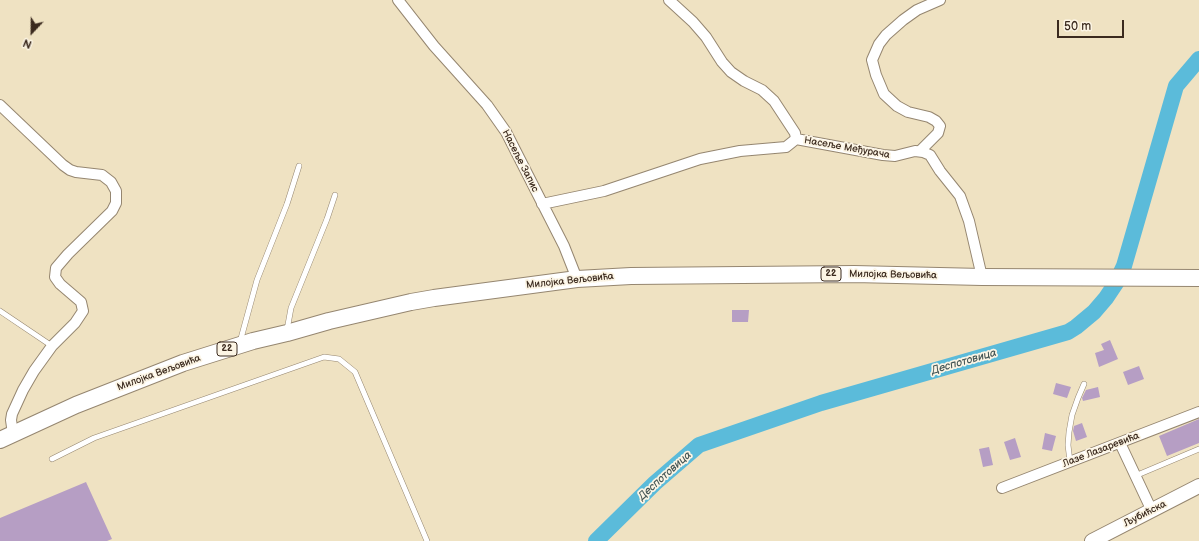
<!DOCTYPE html>
<meta charset="utf-8">
<style>
body{margin:0}
#map{position:relative;width:1199px;height:541px;overflow:hidden;background:#efe2c2;font-family:"Balsamiq Sans",sans-serif}
canvas{display:block}
.north{position:absolute;left:12px;top:12px;width:40px;height:40px;-webkit-text-stroke:3px #fcf5e5;paint-order:stroke;rotate:202deg;font-size:11px;font-weight:700;line-height:16px;text-align:center;color:#3b2a1e}
.north::after{content:'';display:block;margin:auto;width:14px;height:18px;background:#3b2a1e;clip-path:polygon(50% 0,100% 100%,50% 72%,0 100%)}
.scale{position:absolute;left:1057px;top:20px;width:67px;height:18px;box-sizing:border-box;border:2px solid #3b2a1e;border-top:0;padding-left:5px;font-size:12px;line-height:14px;white-space:nowrap;color:#3b2a1e;-webkit-text-stroke:3px #fcf5e5;paint-order:stroke}
</style>
<div id="map">
<canvas width="1199" height="541"></canvas>
<div class="north">N</div>
<div class="scale">50 m</div>
</div>
<script>
const c = document.querySelector('canvas').getContext('2d');
c.lineJoin = 'round';
const shape = rows => new Path2D(rows.map(r => 'M' + r).join(''));
function trace(path, color, width, dash) { c.strokeStyle = color; c.lineWidth = width; c.lineCap = dash ? 'butt' : 'round'; c.setLineDash(dash || []); c.stroke(path); }
function fill(path, color) { c.fillStyle = color; c.fill(path, 'evenodd'); }
function drawText(font, color, halo, rows, align = 'center') {
  c.font = font + ' "Balsamiq Sans",sans-serif'; c.lineWidth = 3.5; c.setLineDash([]); c.textBaseline = 'middle'; c.strokeStyle = halo; c.fillStyle = color; for (const [text, x, y, turn = 0] of rows) {
    c.save(); c.translate(x, y); c.rotate((+turn || 0) * Math.PI / 180); c.textAlign = isNaN(turn) ? turn : align; if (halo) c.strokeText(text, 0, 0); c.fillText(text, 0, 0); c.restore();
  }
}
const river = shape([
 [596,541,655,483,699,445,821,403,1068,332,1076,327,1094,312,1106,298,1116,283,1124,266,1176,86,1199,59]
]);
const building = shape([
 [732,310,749,310,748,322,732,322],
 [1110,340,1118,359,1099,367,1095,353,1104,350,1101,344],
 [1139,366,1144,379,1128,385,1123,372],
 [1056,383,1071,387,1067,398,1053,394],
 [1098,387,1100,397,1083,401,1082,398,1086,390],
 [1199,419,1199,443,1167,456,1159,436],
 [1082,423,1087,437,1076,441,1073,431,1074,426],
 [1045,433,1056,436,1052,451,1042,449],
 [1015,438,1021,457,1010,460,1004,442],
 [989,447,993,465,983,467,979,449],
 [86,482,112,539,107,541,0,541,0,518]
]);
const lane = shape([
 [0,311,52,346],
 [287,330,291,308,327,219,335,195],
 [240,342,257,280,287,204,299,166],
 [52,459,94,438,324,357,339,359,355,372,427,541],
 [1070,462,1068,445,1069,432,1072,415,1078,398,1084,384],
 [1135,476,1199,449]
]);
const street = shape([
 [398,0,434,46,487,105,506,132,564,246,577,279],
 [0,105,63,165,70,170,76,172,102,175,111,182,116,191,116,203,112,211,68,254,56,268,55,277,60,284,81,302,83,311,75,323,52,346,34,371,23,390,12,414,11,420,13,434],
 [796,139,883,155,895,156,915,151,923,152,930,155,940,171,960,196,969,221,982,277],
 [920,151,938,133,940,126,936,121,929,117,908,112,897,106,884,94,876,75,872,60,879,44,886,35,903,20,917,10,940,0],
 [542,204,604,191,700,159,740,151,786,147,796,139,795,133,774,101,762,90,744,81,731,72,722,62,706,37,693,22,669,0],
 [1120,443,1152,511],
 [1002,488,1199,412]
]);
const secondary = shape([
 [1092,541,1199,486]
]);
const primary = shape([
 [0,440,76,405,183,363,253,341,287,333,329,321,411,302,434,298,577,279,631,276,854,274,982,277,1199,278]
]);
const shields = [
 [831,274,20],
 [227,349,20]
];
const shieldNames = [
 ["22",831,274],
 ["22",227,349]
];
const streetNames = [
 ["Насеље Међурача",847,148,10],
 ["Насеље Запис",520,161,63],
 ["Милојка Вељовића",893,275,1],
 ["Милојка Вељовића",570,281,-6],
 ["Милојка Вељовића",159,373,-20],
 ["Лазе Лазаревића",1101,450,-21],
 ["Љубићска",1145,514,-27]
];
const waterNames = [
 ["Деспотовица",964,362,-16],
 ["Деспотовица",665,476,-42]
];
trace(river, '#5bbbda', 16);
fill(building, '#b69ec4');
trace(lane, '#958670', 6);
trace(street, '#958670', 12);
trace(secondary, '#958670', 16);
trace(primary, '#958670', 18);
trace(lane, '#fff', 5);
trace(street, '#fff', 10);
trace(secondary, '#fff', 14);
trace(primary, '#fff', 16);
for (const [x, y, w] of shields) { const box = new Path2D(); box.roundRect(x - w / 2, y - 7, w, 14, 3); c.fillStyle = '#fcf5e5'; c.fill(box); trace(box, '#3b2a1e', 1); }
drawText('bold 9px', '#3b2a1e', null, shieldNames);
drawText('10px', '#3b2a1e', '#fcf5e5', streetNames);
drawText('italic 11px', '#455656', '#fcf5e5', waterNames);
</script>
